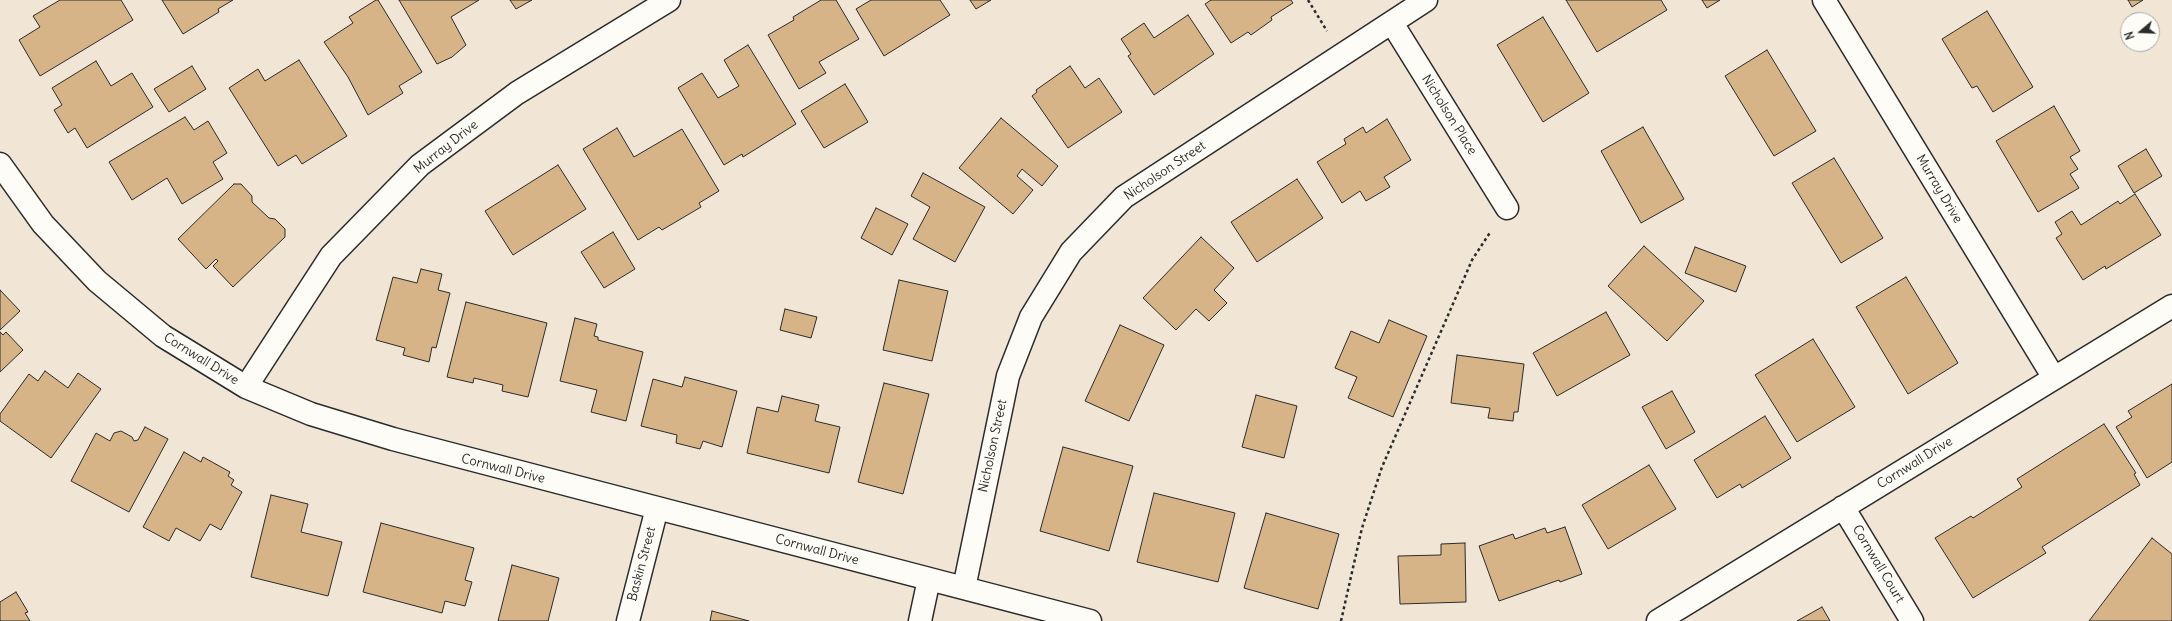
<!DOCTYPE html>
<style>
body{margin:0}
#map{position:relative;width:2172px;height:621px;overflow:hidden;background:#f1e6d6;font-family:Delius,sans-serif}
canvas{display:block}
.north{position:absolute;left:2120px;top:12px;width:40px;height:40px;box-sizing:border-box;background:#fdfcf7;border:1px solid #a9a8a5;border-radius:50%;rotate:251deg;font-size:11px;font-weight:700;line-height:16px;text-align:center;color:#2b2b2b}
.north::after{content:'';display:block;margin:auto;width:14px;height:18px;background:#2b2b2b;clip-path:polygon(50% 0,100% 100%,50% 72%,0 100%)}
</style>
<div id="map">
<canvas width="2172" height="621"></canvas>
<div class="north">N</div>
</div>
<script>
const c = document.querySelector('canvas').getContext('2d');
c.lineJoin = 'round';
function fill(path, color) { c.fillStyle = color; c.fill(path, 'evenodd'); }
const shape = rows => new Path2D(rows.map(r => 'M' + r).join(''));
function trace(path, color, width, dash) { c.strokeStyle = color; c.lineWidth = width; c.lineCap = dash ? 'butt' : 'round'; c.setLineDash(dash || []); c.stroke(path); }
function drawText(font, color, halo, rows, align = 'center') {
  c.font = font + ' Delius,sans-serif'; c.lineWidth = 3.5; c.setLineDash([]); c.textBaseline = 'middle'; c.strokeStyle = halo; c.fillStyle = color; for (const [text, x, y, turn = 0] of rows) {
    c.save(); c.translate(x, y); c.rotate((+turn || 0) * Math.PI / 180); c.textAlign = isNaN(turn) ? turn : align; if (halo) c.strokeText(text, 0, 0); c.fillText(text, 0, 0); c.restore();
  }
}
const building = shape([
 [60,0,121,0,133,20,40,76,19,40,40,27,33,16,60,0],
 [162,0,233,0,218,9,219,12,183,34,162,0],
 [376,0,378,0,422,72,399,86,403,93,368,115,348,77,324,42,353,23,349,17,376,0],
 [399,0,479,0,451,17,466,45,452,57,437,64,399,0],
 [510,0,532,0,516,9,510,0],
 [821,0,836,0,859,39,819,62,826,73,799,89,768,35,794,20,793,17,821,0],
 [871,0,940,0,950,15,884,56,856,9,871,0],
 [970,0,991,0,976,9,970,0],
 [1211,0,1291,0,1293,3,1271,17,1272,20,1251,35,1248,32,1231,43,1205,4,1211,0],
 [1566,0,1661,0,1667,10,1597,52,1566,0],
 [1702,0,1720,0,1707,8,1702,0],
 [2128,0,2143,0,2132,7,2128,0],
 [1987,11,2033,87,1993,112,1977,86,1972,88,1942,39,1987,11],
 [1188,15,1214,54,1154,95,1128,56,1131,54,1121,39,1144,23,1154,38,1188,15],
 [1543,17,1589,93,1543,122,1497,45,1543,17],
 [748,45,796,124,743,157,742,154,724,165,678,88,702,73,718,98,739,86,724,60,748,45],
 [1767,50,1816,131,1774,156,1725,76,1767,50],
 [299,60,347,136,302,164,296,155,278,166,229,88,258,69,265,81,299,60],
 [96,61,111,86,132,73,153,107,87,148,75,128,68,133,54,110,62,105,52,88,96,61],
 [192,66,206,89,169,112,154,89,192,66],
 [1070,66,1085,88,1099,78,1122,112,1068,148,1032,96,1037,92,1036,90,1070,66],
 [845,84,868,122,824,148,801,111,845,84],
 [2054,106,2080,151,2070,157,2078,169,2070,174,2079,188,2038,212,1996,141,2054,106],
 [185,117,194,130,208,121,227,153,213,162,223,179,182,204,167,178,132,200,109,162,185,117],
 [1001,118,1058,166,1042,186,1022,169,1017,176,1033,190,1013,214,959,168,1001,118],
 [1387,119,1411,160,1384,177,1390,187,1366,201,1360,191,1342,203,1317,162,1346,144,1344,139,1363,127,1366,133,1387,119],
 [1643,127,1684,199,1641,223,1601,151,1643,127],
 [617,128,634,157,682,129,719,191,699,203,701,207,662,230,659,227,638,240,583,149,617,128],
 [2146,149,2162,176,2134,193,2118,166,2146,149],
 [1834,158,1883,238,1841,263,1792,183,1834,158],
 [558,165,586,209,513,255,485,211,558,165],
 [923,173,985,207,955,262,913,239,930,207,911,196,923,173],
 [1297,179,1323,218,1257,262,1231,222,1297,179],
 [234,184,241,184,252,196,252,202,269,218,275,219,285,229,285,237,233,287,213,266,218,261,216,259,206,269,178,239,234,184],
 [2135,194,2161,235,2106,269,2105,266,2083,280,2056,238,2062,234,2055,222,2072,211,2081,225,2118,201,2120,204,2135,194],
 [876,208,908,224,892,255,861,238,876,208],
 [613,232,635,269,604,288,581,252,613,232],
 [1201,237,1234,268,1214,290,1227,303,1209,321,1196,309,1176,330,1143,298,1201,237],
 [1644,246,1704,301,1667,341,1608,286,1644,246],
 [1695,247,1746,266,1736,292,1685,273,1695,247],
 [421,269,442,274,438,290,450,293,436,348,432,347,429,362,403,355,405,348,376,340,393,277,417,283,421,269],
 [1906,277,1958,363,1908,394,1856,307,1906,277],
 [899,280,948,291,932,361,883,350,899,280],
 [0,290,20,311,0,330,0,290],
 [466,302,547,323,528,397,502,391,503,385,474,378,473,383,447,377,466,302],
 [785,309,817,317,811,338,780,330,785,309],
 [1606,312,1630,355,1557,396,1533,353,1606,312],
 [575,318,597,324,594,336,598,337,598,340,643,352,626,421,591,412,597,390,560,381,575,318],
 [1389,320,1427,336,1393,417,1348,398,1357,377,1335,368,1351,331,1379,343,1389,320],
 [1120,325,1164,345,1129,421,1085,401,1120,325],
 [0,332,3,335,6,332,23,350,0,372,0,332],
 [1813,339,1855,407,1797,442,1755,375,1813,339],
 [1457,355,1524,364,1518,412,1514,412,1513,421,1488,418,1490,408,1451,403,1457,355],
 [45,371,68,388,78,373,101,389,51,458,0,421,0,414,29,374,38,381,45,371],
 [685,377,737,391,722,447,703,441,700,449,676,443,677,435,641,426,653,379,682,387,685,377],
 [884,383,929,394,903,494,858,482,884,383],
 [2172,384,2172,462,2147,478,2116,427,2132,417,2128,411,2172,384],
 [1672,391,1695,432,1666,449,1642,407,1672,391],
 [1256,395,1297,406,1284,458,1242,447,1256,395],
 [782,396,819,405,815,421,840,427,829,473,747,453,757,407,778,412,782,396],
 [1765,416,1791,458,1742,488,1740,484,1717,498,1694,460,1765,416],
 [2104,424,2136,473,2134,474,2140,485,2042,547,2046,553,1973,598,1935,538,1971,516,1973,518,2022,487,2017,479,2104,424],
 [145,427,168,439,129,512,71,481,96,433,110,441,114,433,121,431,132,437,134,441,138,440,145,427],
 [1063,447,1133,466,1109,551,1040,531,1063,447],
 [184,452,201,462,203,457,230,472,228,476,234,480,231,485,242,492,221,530,210,524,200,541,176,528,169,541,143,527,184,452],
 [1649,465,1676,509,1608,549,1582,505,1649,465],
 [1154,493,1235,513,1218,582,1137,562,1154,493],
 [271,495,308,504,301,532,342,542,328,596,251,577,271,495],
 [1266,513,1339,534,1318,609,1244,588,1266,513],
 [381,523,474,548,465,580,472,582,465,606,445,601,442,613,363,592,381,523],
 [1565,527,1582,574,1560,582,1559,580,1499,601,1479,546,1513,534,1515,539,1545,528,1547,533,1565,527],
 [2152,538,2172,554,2172,621,2089,621,2152,538],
 [1465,543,1466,602,1400,604,1398,556,1441,555,1441,544,1465,543],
 [512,565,559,578,548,621,498,621,512,565],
 [16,592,28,612,25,613,30,621,0,621,0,602,16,592],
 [1822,607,1830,621,1797,621,1822,607],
 [712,611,749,621,710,621,712,611]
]);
const path = shape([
 [1308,0,1327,31],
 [1341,621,1362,528,1382,467,1472,260,1491,231]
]);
const minor = shape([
 [1824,0,2054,378],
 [1392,23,1507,208],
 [0,164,43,224,97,281,163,336,246,387,311,414,393,439,1090,621],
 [246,387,331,256,420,165,517,93,669,0],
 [1843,507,1912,621],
 [964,588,1008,376,1031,317,1071,252,1124,197,1426,0],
 [628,621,657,508],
 [920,621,929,579],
 [1658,621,2172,306]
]);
const streetNames = [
 ["Nicholson Place",1449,115,58],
 ["Murray Drive",446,147,-38],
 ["Nicholson Street",1165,171,-34],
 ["Murray Drive",1939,189,59],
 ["Cornwall Drive",201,359,32],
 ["Nicholson Street",993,446,-78],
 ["Cornwall Drive",1915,463,-32],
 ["Cornwall Drive",503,469,14],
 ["Cornwall Drive",817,550,15],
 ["Baskin Street",642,564,-75],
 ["Cornwall Court",1878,564,59]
];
fill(building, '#d6b488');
trace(building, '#2b2b2b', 1);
trace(minor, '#2b2b2b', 25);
trace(path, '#2b2b2b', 2.5, [3, 3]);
trace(minor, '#fdfcf7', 22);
drawText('13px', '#2b2b2b', '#fdfcf7', streetNames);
</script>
